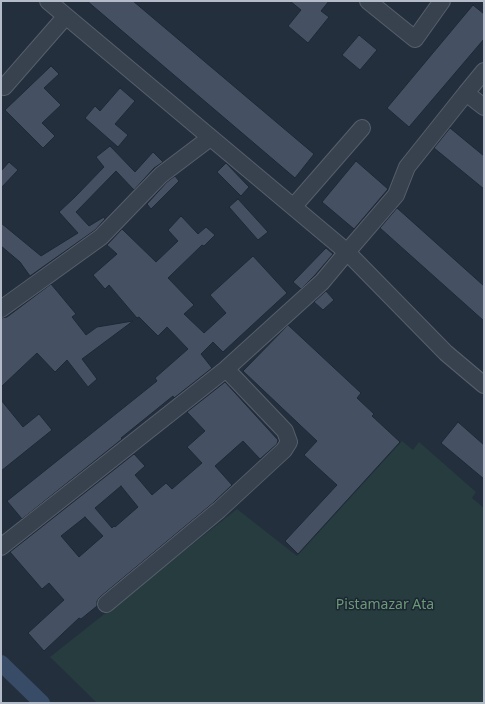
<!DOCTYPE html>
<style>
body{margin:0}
#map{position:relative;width:485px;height:704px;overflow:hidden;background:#242f3e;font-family:"Noto Sans",sans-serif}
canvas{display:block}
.frame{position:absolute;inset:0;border:2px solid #b4bcc9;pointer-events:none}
</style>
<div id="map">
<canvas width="485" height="704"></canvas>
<div class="frame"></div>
</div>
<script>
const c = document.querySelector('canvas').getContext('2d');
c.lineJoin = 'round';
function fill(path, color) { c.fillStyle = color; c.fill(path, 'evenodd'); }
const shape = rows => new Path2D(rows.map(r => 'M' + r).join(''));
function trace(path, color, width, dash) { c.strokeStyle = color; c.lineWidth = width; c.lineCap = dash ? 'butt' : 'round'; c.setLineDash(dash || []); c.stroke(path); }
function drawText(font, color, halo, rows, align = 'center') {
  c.font = font + ' "Noto Sans",sans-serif'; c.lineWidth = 3; c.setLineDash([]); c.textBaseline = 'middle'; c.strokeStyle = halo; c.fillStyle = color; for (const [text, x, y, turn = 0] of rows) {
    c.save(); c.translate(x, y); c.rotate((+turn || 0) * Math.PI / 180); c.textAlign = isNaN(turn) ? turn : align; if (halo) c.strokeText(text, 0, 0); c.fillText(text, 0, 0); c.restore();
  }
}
const green = shape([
 [402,441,413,450,419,442,476,492,472,498,484,508,484,703,97,703,50,657,237,509,297,556]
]);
const canal = shape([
 [1,663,42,703]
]);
const building = shape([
 [87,1,133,1,314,154,295,178,87,1],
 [290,1,329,1,321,11,329,17,308,43,288,26,301,10,290,1],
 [473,5,484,14,484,39,409,127,387,108,473,5],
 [359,35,377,50,360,70,342,55,359,35],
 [51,66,59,74,44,88,61,105,42,123,55,136,43,148,5,110,51,66],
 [120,88,135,101,115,124,128,135,118,147,85,118,95,106,100,111,120,88],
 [450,128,484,156,484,189,434,148,450,128],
 [110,146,135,172,153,152,163,162,154,168,134,190,116,171,76,212,89,226,104,217,105,219,95,230,30,276,20,262,1,246,1,223,41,256,78,233,59,212,75,197,104,167,96,157,110,146],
 [356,161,388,189,354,229,322,202,356,161],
 [9,162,18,170,1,188,1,171,9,162],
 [226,163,249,187,241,196,217,172,226,163],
 [175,176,179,181,151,209,147,204,167,182,175,176],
 [238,199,268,232,258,240,229,207,238,199],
 [397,208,484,286,484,321,380,228,397,208],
 [181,216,198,234,206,227,215,235,204,246,202,245,168,278,194,305,184,314,204,333,226,313,210,295,253,256,287,293,223,352,213,342,201,354,212,368,174,398,173,396,121,438,122,439,22,519,7,501,157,381,155,378,188,349,167,327,158,336,139,317,137,318,109,285,105,289,93,275,117,254,107,245,122,229,156,262,178,241,168,230,181,216],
 [326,248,333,254,315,275,301,289,293,282,326,248],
 [51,284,76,314,72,317,86,335,97,327,133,321,82,359,97,379,88,387,67,360,55,372,37,353,1,387,1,318,7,317,51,284],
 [326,291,334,300,323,310,314,302,326,291],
 [288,325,361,393,357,398,374,414,372,416,400,442,298,554,285,541,337,485,304,455,317,441,243,371,288,325],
 [225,382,278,440,277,444,260,459,243,441,215,466,232,485,213,503,100,597,97,601,97,606,81,619,79,618,44,651,28,633,64,600,49,583,42,589,10,552,134,454,145,466,135,475,152,495,166,483,172,489,202,463,187,447,205,431,187,412,225,382],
 [121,486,138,507,115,527,114,526,112,528,95,508,121,486],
 [85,517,103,536,79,557,61,536,85,517],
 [1,400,23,427,39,414,52,430,1,471,1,400],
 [458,422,484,445,484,479,441,443,458,422]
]);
const minor = shape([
 [48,1,347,252,446,353,484,385],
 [368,1,415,39,442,1],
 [484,71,466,93,484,107],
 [4,87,66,16],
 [294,206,362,128],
 [1,309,101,237,161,175,210,138],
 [1,547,226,369,322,282,347,252,396,195,407,167,466,93],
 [106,604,219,510,284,450,289,442,285,431,226,369]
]);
const parkNames = [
 ["Pistamazar Ata",385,605]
];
fill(green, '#263c3f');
trace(canal, '#394c67', 16);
fill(building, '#455162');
trace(building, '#1f2835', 1);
trace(minor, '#565f6c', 18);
trace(minor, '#38414e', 16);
drawText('14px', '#6b9a76', '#1d2633', parkNames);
</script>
